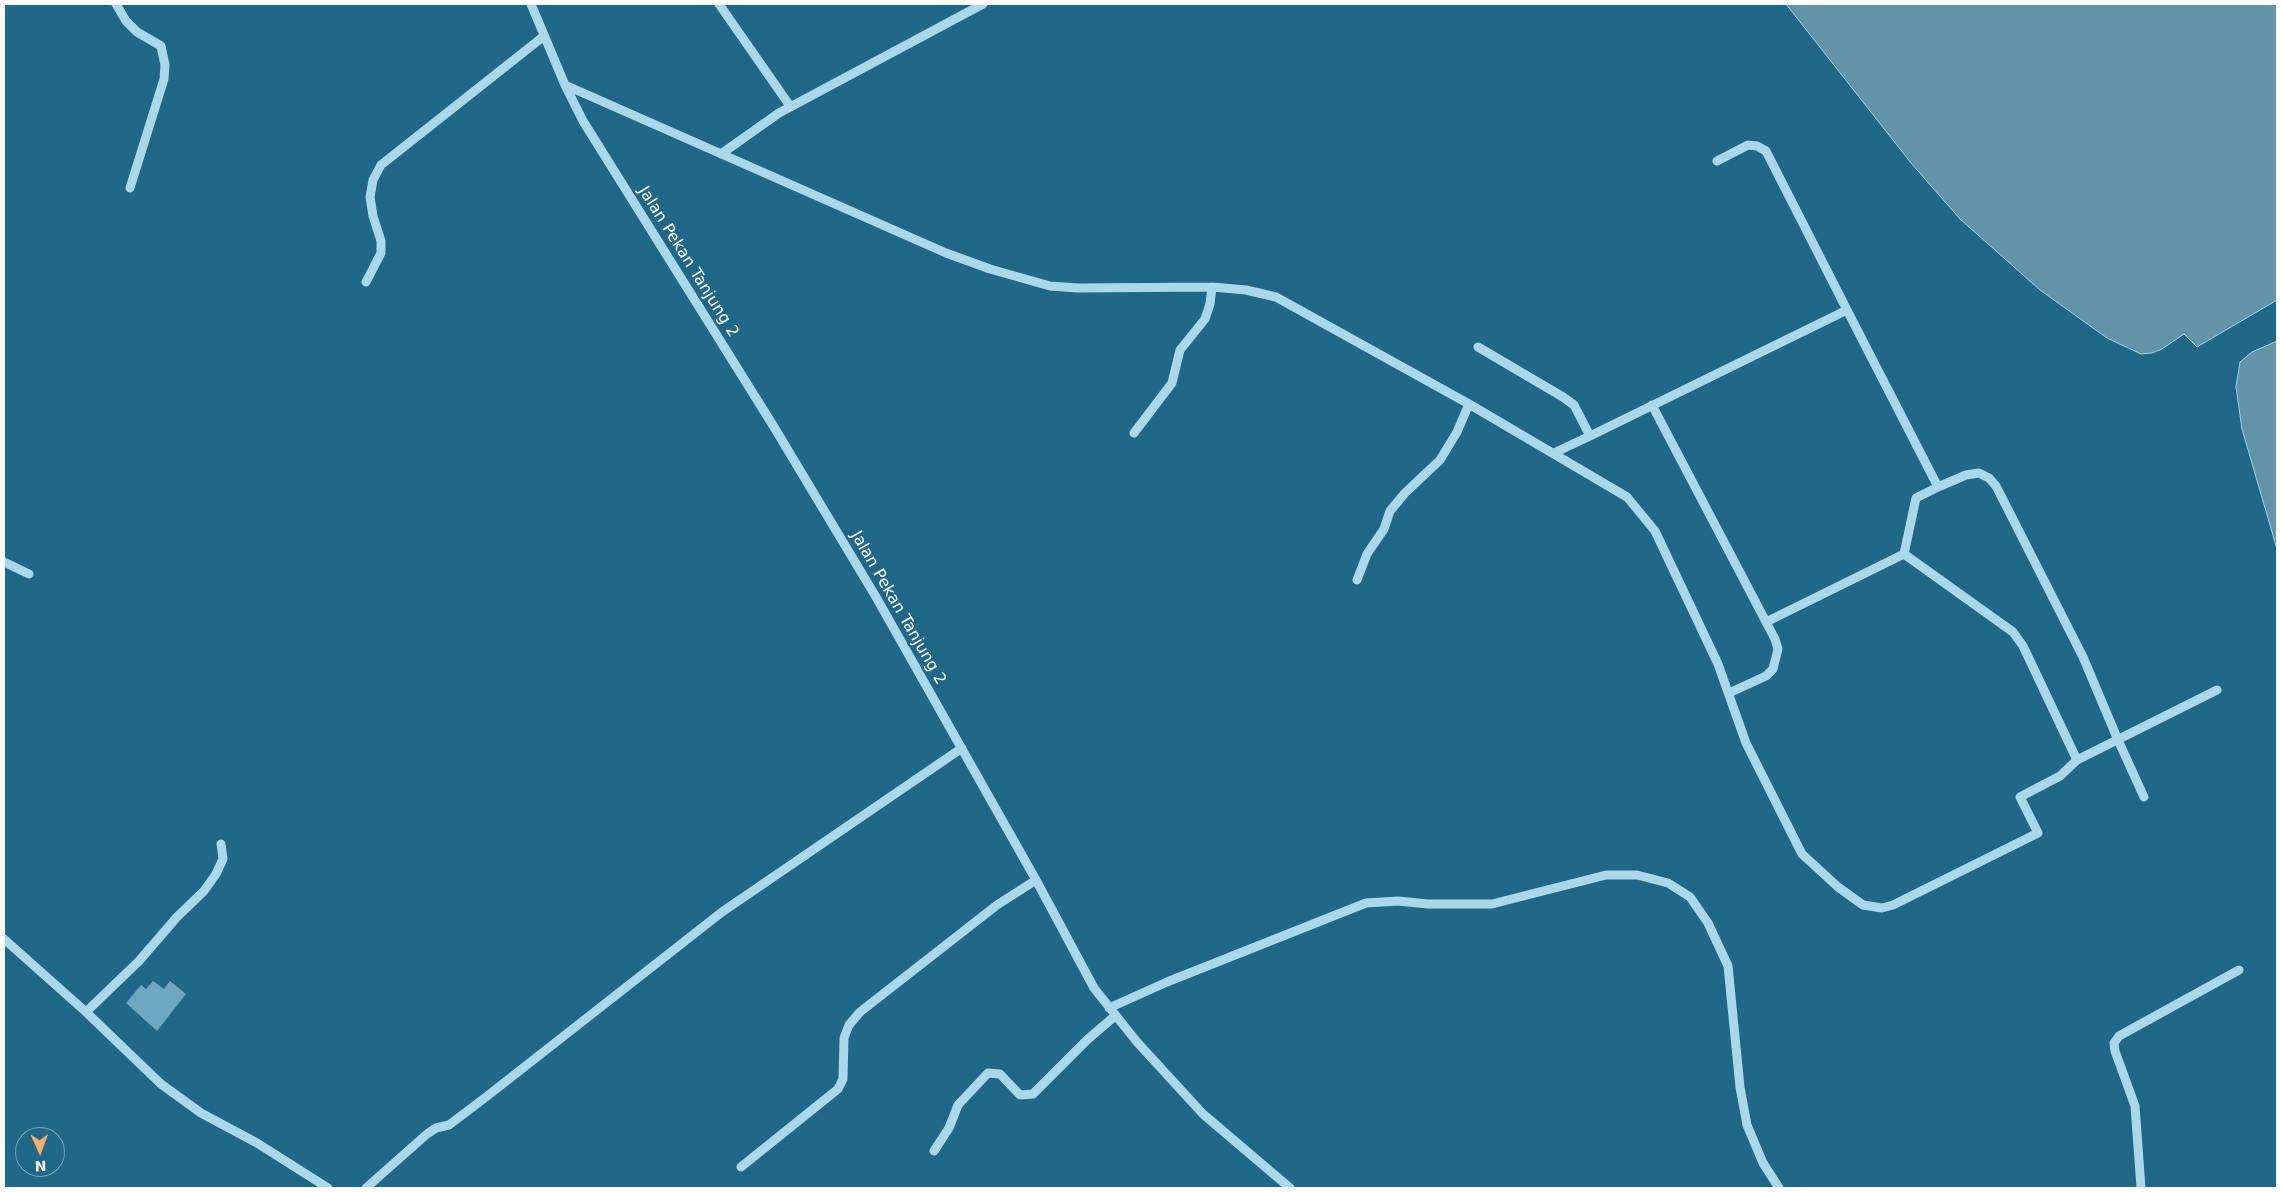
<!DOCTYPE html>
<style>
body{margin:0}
#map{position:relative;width:2281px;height:1192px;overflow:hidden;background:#206788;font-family:"DejaVu Sans",sans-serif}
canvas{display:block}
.frame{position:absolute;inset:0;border:5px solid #fff;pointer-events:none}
.north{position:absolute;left:15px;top:1127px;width:50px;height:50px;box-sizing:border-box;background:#206788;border:1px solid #79a4b8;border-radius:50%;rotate:178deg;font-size:14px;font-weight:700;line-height:20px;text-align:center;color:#fff}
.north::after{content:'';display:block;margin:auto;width:18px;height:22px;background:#f8ad6b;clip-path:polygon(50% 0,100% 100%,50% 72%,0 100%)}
</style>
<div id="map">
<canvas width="2281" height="1192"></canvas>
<div class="frame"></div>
<div class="north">N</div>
</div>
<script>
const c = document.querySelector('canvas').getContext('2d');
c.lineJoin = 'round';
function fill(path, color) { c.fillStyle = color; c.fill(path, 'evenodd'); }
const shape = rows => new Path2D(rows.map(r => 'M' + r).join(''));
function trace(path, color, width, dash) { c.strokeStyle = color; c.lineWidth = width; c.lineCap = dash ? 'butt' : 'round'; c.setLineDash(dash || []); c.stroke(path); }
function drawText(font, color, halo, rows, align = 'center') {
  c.font = font + ' "DejaVu Sans",sans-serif'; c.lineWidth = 5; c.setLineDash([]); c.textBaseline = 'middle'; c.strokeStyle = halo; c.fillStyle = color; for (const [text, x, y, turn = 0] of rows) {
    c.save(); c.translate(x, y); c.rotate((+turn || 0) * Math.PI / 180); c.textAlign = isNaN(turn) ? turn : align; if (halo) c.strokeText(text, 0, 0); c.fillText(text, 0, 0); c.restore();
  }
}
const water = shape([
 [1786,4,2277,4,2277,300,2197,347,2184,334,2162,349,2152,353,2141,354,2107,338,2040,290,1960,219,1911,163,1786,4],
 [2277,341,2277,549,2242,429,2236,387,2240,362,2252,352,2277,341]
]);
const building = shape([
 [153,981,164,989,170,981,186,994,157,1031,126,1003,141,985,146,989]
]);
const minor = shape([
 [116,4,126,21,137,32,161,46,165,65,164,79,130,188],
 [531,4,565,85,583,121,774,427,876,597,1036,880,1094,988,1137,1042,1203,1114,1290,1188],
 [719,4,790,106],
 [565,85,946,253,990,269,1050,286,1078,288,1212,287,1246,290,1276,297,1469,404,1627,497,1655,531,1718,664,1746,743,1802,854,1838,887,1863,905,1882,908,1893,905,2038,833,2020,797,2060,776,2077,760,2217,690],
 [721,154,779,113,983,4],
 [366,282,381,253,381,241,373,216,370,197,373,180,381,165,544,36],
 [1847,310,1938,487,1916,498,1904,554],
 [1478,347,1563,397,1574,405,1590,436,1554,453],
 [1652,405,1775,639,1778,649,1773,669,1766,676,1729,693],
 [1134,433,1172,383,1180,350,1205,319,1210,304,1212,287],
 [1590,436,1847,310,1766,151,1757,146,1748,145,1717,161],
 [1938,487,1966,475,1979,473,1989,478,1996,486,2083,657,2118,740,2144,797],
 [1904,554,2013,632,2023,646,2077,760],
 [4,562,29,574],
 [1357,580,1367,554,1384,529,1390,511,1405,493,1440,460,1457,432,1469,404],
 [1766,622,1904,554],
 [4,939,86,1012,161,1084,201,1113,257,1143,328,1188],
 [1109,1008,1167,982,1366,903,1398,901,1428,904,1492,904,1606,875,1637,875,1668,883,1690,897,1708,923,1728,966,1740,1087,1747,1125,1763,1163,1779,1188],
 [86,1012,139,961,177,917,204,891,216,874,223,859,221,844],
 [934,1151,949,1128,958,1105,988,1073,1000,1074,1020,1095,1033,1094,1088,1039,1115,1016],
 [741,1167,838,1089,843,1079,844,1038,849,1025,860,1012,997,905,1036,880],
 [366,1188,427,1134,436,1128,449,1125,486,1097,722,912,962,748],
 [2141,1188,2135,1106,2115,1051,2114,1043,2119,1036,2239,970]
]);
const streetNames = [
 ["Jalan Pekan Tanjung 2",688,262,58],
 ["Jalan Pekan Tanjung 2",898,608,60]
];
fill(water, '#6293a9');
trace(water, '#9ed5ec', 1);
fill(building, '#6ea7c0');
trace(minor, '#abd7ea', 9);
drawText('16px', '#fff', '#206788', streetNames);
</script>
